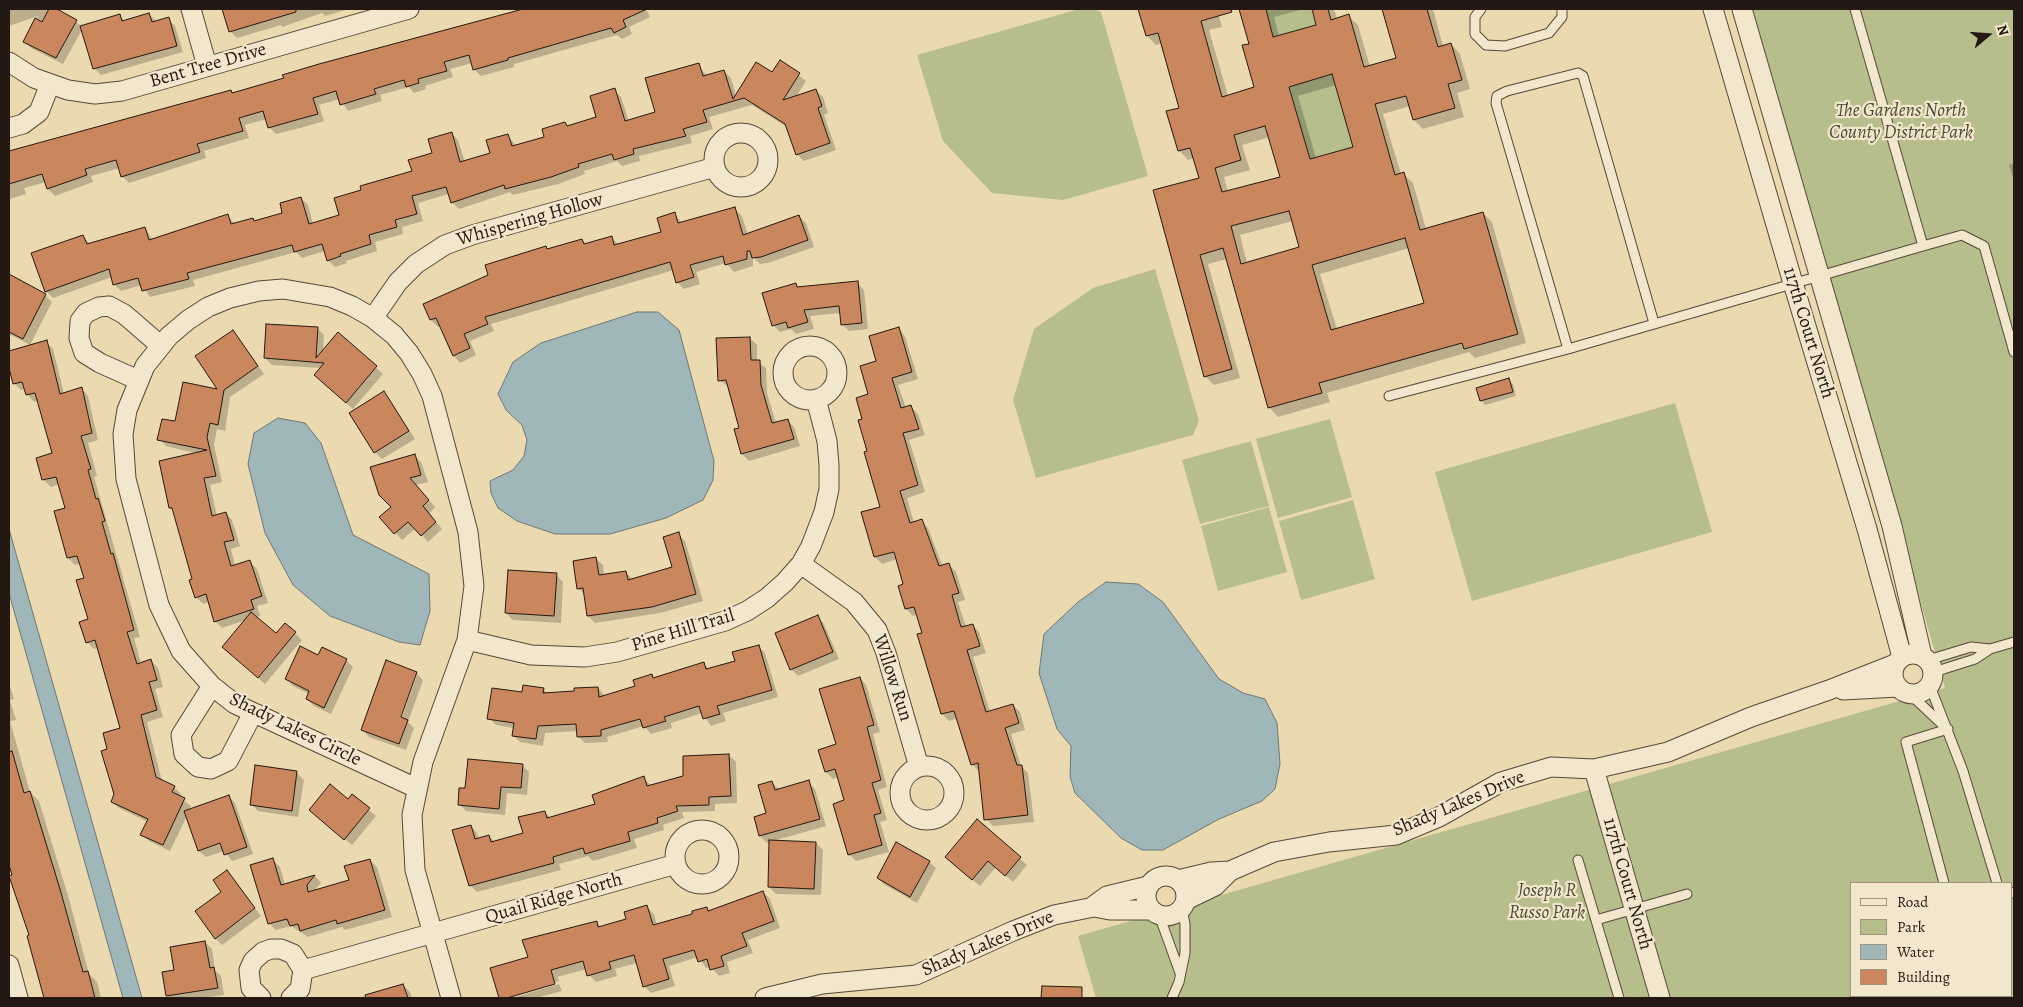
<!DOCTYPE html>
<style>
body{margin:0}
#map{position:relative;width:2023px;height:1007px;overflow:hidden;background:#ebd9b0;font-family:Alegreya,serif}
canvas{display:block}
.frame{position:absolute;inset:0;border:10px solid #241812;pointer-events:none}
.legend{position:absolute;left:1850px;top:882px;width:162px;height:115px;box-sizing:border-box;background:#f2e6cc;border:1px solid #a09482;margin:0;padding:6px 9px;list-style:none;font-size:15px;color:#241812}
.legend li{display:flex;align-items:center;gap:10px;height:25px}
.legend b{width:25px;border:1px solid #a09482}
.north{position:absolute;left:1963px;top:10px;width:50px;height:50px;-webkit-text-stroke:4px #f2e6cc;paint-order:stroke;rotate:72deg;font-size:14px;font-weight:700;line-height:20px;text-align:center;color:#241812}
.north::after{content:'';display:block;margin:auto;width:18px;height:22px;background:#241812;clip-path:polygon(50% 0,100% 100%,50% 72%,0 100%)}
</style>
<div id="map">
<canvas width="2023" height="1007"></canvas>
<div class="frame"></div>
<ul class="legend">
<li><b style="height:6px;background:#f2e6cc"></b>Road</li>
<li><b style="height:14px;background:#b6bf8c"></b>Park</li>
<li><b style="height:14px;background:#9fb7b8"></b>Water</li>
<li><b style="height:14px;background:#ca865c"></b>Building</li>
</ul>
<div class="north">N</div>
</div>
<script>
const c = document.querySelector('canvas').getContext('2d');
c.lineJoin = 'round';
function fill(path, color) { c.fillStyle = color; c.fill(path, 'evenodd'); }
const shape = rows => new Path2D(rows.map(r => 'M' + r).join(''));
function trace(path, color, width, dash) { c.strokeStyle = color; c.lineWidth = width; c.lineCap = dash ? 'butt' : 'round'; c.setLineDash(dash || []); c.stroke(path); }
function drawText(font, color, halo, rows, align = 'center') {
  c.font = font + ' Alegreya,serif'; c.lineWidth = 4.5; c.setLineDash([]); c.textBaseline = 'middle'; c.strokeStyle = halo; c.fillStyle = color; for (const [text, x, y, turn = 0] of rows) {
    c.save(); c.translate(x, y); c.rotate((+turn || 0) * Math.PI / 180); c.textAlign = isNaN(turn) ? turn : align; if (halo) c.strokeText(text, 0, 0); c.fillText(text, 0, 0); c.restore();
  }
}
const green = shape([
 [1079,9,1093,9,1101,12,1148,176,1063,200,992,193,943,141,917,55],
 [1266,9,1312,9,1316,25,1273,37],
 [1752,9,2014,9,2014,998,1096,998,1078,936,1945,688],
 [1852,883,2012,883,2012,996,1852,996],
 [1325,51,1353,147,1310,159,1283,63],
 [1155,269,1199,421,1193,435,1036,478,1013,400,1034,329,1093,288],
 [1675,403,1712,532,1472,601,1435,472],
 [1330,419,1352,497,1278,518,1256,439],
 [1251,441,1269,506,1200,524,1182,460],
 [1353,500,1375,579,1301,600,1279,521],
 [1269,507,1287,572,1218,591,1201,526]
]);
const water = shape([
 [637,312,658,312,679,330,714,461,713,480,703,500,666,518,610,534,555,534,517,521,498,508,491,493,490,481,513,470,524,456,527,440,522,425,506,410,498,394,513,362,541,343,637,312],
 [278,418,305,423,321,443,353,535,429,574,430,611,420,645,399,642,330,616,293,585,265,533,248,464,254,433,278,418],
 [9,529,142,998,123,998,9,593,9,529],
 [1106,582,1138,584,1163,602,1219,679,1243,693,1265,699,1277,723,1280,764,1275,789,1262,801,1219,819,1163,850,1142,850,1121,838,1075,793,1070,777,1071,746,1057,729,1039,673,1044,634,1078,602,1106,582]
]);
const shadow = shape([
 [9,9,54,9,82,26,119,15,125,21,149,14,156,21,168,19,175,26,183,52,101,75,94,68,83,28,63,64,31,48,24,41,38,16,9,26],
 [224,9,349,9,325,16,322,13,282,27,281,25,237,38,230,31],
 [525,9,646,9,650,17,629,27,632,34,622,39,617,35,514,64,514,67,481,76,474,69,472,63,450,69,453,77,425,86,426,89,414,93,409,87,380,95,382,101,348,111,340,99,319,105,324,121,304,127,276,134,269,127,267,119,245,125,249,138,204,151,206,158,129,183,122,176,120,168,91,176,93,182,55,196,48,189,46,182,24,188,26,194,9,199,9,152,231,91,234,94],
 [1139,9,1217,9,1222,27,1209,30,1228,96,1256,88,1250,45,1240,9,1304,9,1274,17,1279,36,1318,26,1313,9,1334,9,1337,19,1348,16,1358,25,1370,67,1398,59,1382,9,1433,9,1443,46,1451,44,1460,54,1470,89,1457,93,1464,117,1423,129,1414,120,1410,106,1383,114,1401,174,1403,174,1413,183,1426,229,1483,213,1492,222,1526,343,1475,358,1469,352,1327,393,1330,402,1278,417,1269,407,1227,259,1208,264,1240,378,1214,385,1205,376,1155,191,1200,179,1194,158,1188,160,1179,150,1181,108,1162,43,1156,45,1147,36],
 [1336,85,1354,147,1316,158,1298,96],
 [1270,137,1281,178,1228,192,1224,177,1250,170,1242,145],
 [1293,221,1301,248,1247,263,1240,235],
 [1409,248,1425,304,1337,329,1320,274],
 [780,62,806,81,796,97,816,90,823,97,828,113,824,115,836,150,804,161,797,154,787,127,752,105,709,117,713,129,690,136,692,143,639,156,640,161,622,166,617,161,584,171,585,174,558,184,513,195,510,192,459,209,452,202,449,194,418,203,423,221,402,227,403,234,375,242,377,251,346,261,347,263,335,267,328,260,325,251,302,258,296,252,193,280,195,286,150,297,142,285,121,291,114,284,112,277,53,298,46,291,83,236,90,244,145,228,153,240,228,216,235,224,253,219,255,222,284,213,301,198,308,205,313,224,341,215,363,191,413,172,434,154,451,133,458,140,465,162,491,154,508,135,516,146,546,138,565,123,569,127,598,118,614,90,621,97,629,121,657,113,698,65,707,76,724,71,731,78,736,96,773,74],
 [2014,163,2014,181,2009,165],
 [735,209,742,216,748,235,799,216,806,223,814,247,768,263,760,264,753,257,753,266,734,272,726,263,696,272,700,284,684,289,677,282,674,270,491,324,494,331,470,341,476,355,460,363,454,356,440,326,438,327,431,320,425,304,548,250,582,240,586,244,611,237,618,244,662,233,674,214,682,223],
 [9,275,45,295,52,302,30,345,9,334],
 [857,283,864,290,868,329,849,331,842,324,841,313,810,316,814,329,796,334,791,329,780,332,773,325,796,285,799,288],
 [317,328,324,335,323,351,338,333,383,374,353,409,322,382,321,368,272,365,265,358],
 [898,329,905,336,918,379,898,385,906,408,911,407,918,414,925,435,909,440,925,492,907,498,914,523,921,521,928,528,943,567,949,565,956,572,965,600,958,602,966,627,972,625,979,632,986,653,973,657,990,712,1013,705,1020,712,1025,730,1011,734,1021,766,1028,773,1034,822,993,826,986,819,979,771,972,764,958,718,949,721,942,714,917,614,913,616,906,609,905,585,897,559,882,564,875,557,862,513,882,507,864,419,878,361],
 [233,331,264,374,230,397,225,431,217,429,214,445,222,482,210,485,217,516,226,513,232,520,240,546,231,549,235,566,250,562,257,569,268,603,257,606,260,616,256,617,277,635,295,633,302,640,265,684,223,647,246,620,222,628,215,621,210,602,203,604,196,597,193,580,174,511,170,508,199,454,166,446,159,439,176,423,220,391],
 [750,338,757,345,757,361,766,368,767,393,776,423,787,420,794,427,800,446,749,461,742,454,736,430,741,429,729,387,719,380],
 [46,342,53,349,64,394,82,389,88,396,98,440,88,443,97,476,94,477,140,637,134,638,141,664,151,661,158,668,163,687,155,689,163,717,147,722,162,781,174,787,181,794,179,797,191,806,189,810,228,796,235,803,253,854,232,861,224,851,206,857,199,851,187,816,170,851,149,841,142,834,148,822,119,808,112,802,116,795,109,750,122,729,98,648,94,649,87,642,90,620,85,579,81,563,75,565,68,558,55,512,66,509,59,484,51,487,44,480,54,454,38,401,34,402,28,395,26,389,21,390,14,383,9,363,9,352],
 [1508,380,1513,384,1516,396,1485,405,1481,400],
 [383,393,390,400,415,439,382,459,375,452],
 [414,455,421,462,428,482,416,485,435,507,429,514,442,529,428,542,416,528,402,540,381,517,392,507],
 [678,534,685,541,703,601,660,613,595,623,588,616,585,595,578,588,596,559,603,565,604,575,626,572,633,580,673,568],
 [556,575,563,582,561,623,513,620,506,613],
 [818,617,824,624,839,659,798,676,791,669],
 [758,646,765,653,778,697,723,713,726,721,711,726,702,713,671,723,672,728,651,734,644,726,607,737,608,742,585,743,578,736,578,731,545,733,543,746,520,742,513,735,514,728,496,725,489,718,523,694,543,689,548,694,575,692,598,688,605,696,637,687,651,675,655,679,703,664,709,669,736,661],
 [319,657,346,660,353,667,331,714,314,706,307,699,309,694,293,686,286,679],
 [416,673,423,680,408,722,414,728,406,750,369,737,362,730],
 [414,675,417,675,400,723,398,723],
 [860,678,866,685,880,732,873,734,887,787,878,790,887,820,880,822,889,852,856,861,849,854,846,801,838,777,833,779,826,772,819,750,837,745],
 [9,683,14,699,10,700,16,720,10,721,30,792,39,801,69,899,89,974,97,982,101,998,46,998,9,861],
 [729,755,736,762,737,803,715,804,715,811,682,812,684,818,663,825,664,830,634,839,637,848,593,861,588,856,559,864,561,870,477,892,470,885,471,826,477,833,479,839,489,836,495,842,525,834,544,812,551,818,596,805,643,777,651,786,685,777],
 [522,765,529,772,527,795,507,793,505,815,466,811,459,804,466,789],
 [297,773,304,780,298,817,258,811,251,804],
 [808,782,815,789,826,826,773,841,816,843,823,850,821,895,776,894,769,887,770,842,767,843,760,836,755,818,768,814,772,783,780,790],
 [352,796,376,816,352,845,317,816,348,801],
 [978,821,1027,865,1013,882,996,867,980,886,953,863],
 [273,860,280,867,285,885,315,876,321,883,314,891,350,881,370,860,377,867,392,917,345,930,342,927,308,937,291,926,276,930,269,923],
 [929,862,936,868,917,903,885,885,878,878],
 [233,879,261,916,222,945,215,938,223,892],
 [763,892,770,899,780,928,748,940,753,953,727,962,730,973,719,976,711,967,706,968,698,957,669,966,675,986,651,993,644,986,637,963,615,969,617,976,596,982,589,975,587,969,557,977,559,981,501,998,492,969,529,958,596,922,601,927,628,919,647,907,654,914,657,925,694,915,706,908,710,912],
 [205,942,212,949,215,970,221,976,224,995,201,998,170,998,167,996,175,971],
 [559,984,562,991,536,998,512,998],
 [403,985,410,992,412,998,358,998]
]);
const building = shape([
 [49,9,57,9,77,20,56,58,23,42,35,18,42,22,49,9],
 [222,9,296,9,296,12,229,32,222,9],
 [523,9,647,9,623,20,626,27,614,33,611,28,508,58,508,60,473,70,469,55,444,62,447,71,418,79,419,83,406,87,404,80,374,89,376,94,340,105,336,91,313,98,318,114,296,120,268,128,263,111,239,118,243,131,197,144,200,152,121,177,116,160,85,169,87,175,47,189,42,174,9,184,9,151,231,90,232,93,284,78,282,75,319,64,523,9],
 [1138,9,1231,9,1232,12,1201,21,1222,97,1254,87,1242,45,1249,44,1239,9,1266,9,1273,37,1316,25,1312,9,1328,9,1331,20,1349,14,1364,67,1396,58,1382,9,1427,9,1438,47,1451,43,1462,80,1448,84,1455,108,1413,120,1406,96,1375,104,1395,175,1404,172,1420,230,1483,212,1518,334,1464,349,1462,343,1319,383,1322,393,1268,408,1223,248,1200,255,1232,369,1204,377,1153,190,1199,178,1190,148,1178,151,1166,111,1179,108,1158,33,1146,36,1138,9],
 [1332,74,1353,147,1310,159,1289,87,1332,74],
 [1265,126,1280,177,1222,192,1215,168,1241,160,1234,135,1265,126],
 [1289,211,1299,247,1241,264,1231,226,1289,211],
 [1405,238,1424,303,1331,330,1312,265,1405,238],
 [149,13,152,22,169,17,177,46,93,69,80,26,120,14,122,21,149,13],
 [780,60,800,73,783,100,816,89,822,106,818,108,830,143,796,155,785,124,744,98,703,110,707,122,683,129,686,136,633,149,634,154,614,160,612,154,578,164,579,167,551,177,505,189,504,185,451,203,446,187,412,196,417,214,395,220,397,227,369,235,371,244,340,254,341,256,327,261,322,244,294,252,292,245,187,273,189,279,142,291,138,278,113,285,109,269,45,292,31,253,83,235,87,244,145,227,149,240,228,214,231,224,253,218,254,221,282,213,280,203,301,197,309,224,339,215,334,198,361,190,360,186,412,171,408,160,432,153,428,139,452,132,460,162,490,153,486,140,508,134,512,146,544,137,542,129,565,122,567,126,596,117,590,96,615,88,625,121,655,112,645,78,699,63,703,76,724,70,733,99,756,62,772,72,780,60],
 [735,207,743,235,799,215,808,240,761,257,752,258,750,251,747,251,747,259,725,265,723,256,690,265,694,277,676,283,670,262,485,317,488,324,464,334,470,348,453,356,436,318,430,320,423,304,488,275,485,265,546,246,547,249,582,239,584,244,612,236,614,245,661,232,657,218,675,212,678,223,735,207],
 [9,274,46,294,23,339,9,332,9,274],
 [858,281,862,323,841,325,839,306,804,310,808,322,788,328,786,322,772,326,762,293,796,283,797,287,858,281],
 [266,324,318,327,316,358,338,332,377,366,346,403,314,375,324,363,264,358,266,324],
 [899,327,912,372,892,378,901,408,911,405,919,429,903,433,918,485,900,491,910,523,922,519,939,566,949,563,959,593,952,595,961,627,973,624,980,646,967,650,986,712,1013,704,1019,723,1005,728,1017,765,1022,765,1028,815,984,820,978,763,971,765,954,711,941,714,917,634,922,633,914,607,905,609,898,586,903,584,894,552,874,557,861,512,880,507,864,452,867,451,858,420,862,419,856,398,868,394,860,366,876,361,869,336,899,327],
 [233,330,258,366,224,390,218,425,210,423,207,437,216,476,204,478,212,516,226,512,234,540,224,542,231,566,250,560,262,596,251,600,254,609,214,622,206,594,195,598,189,580,192,579,172,508,169,508,159,461,207,450,157,440,162,419,175,421,183,382,217,389,195,356,233,330],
 [750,337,751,360,760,360,761,385,772,423,788,419,794,439,741,454,734,429,739,428,726,380,718,381,716,338,750,337],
 [47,340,60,394,82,387,92,433,81,436,91,469,88,470,96,499,98,498,105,521,102,522,111,554,113,553,134,630,127,632,137,664,151,659,157,680,149,682,157,710,141,715,156,777,175,786,172,792,185,798,163,845,140,835,148,819,111,802,114,794,101,751,107,749,103,733,120,728,95,640,86,643,79,622,88,619,76,580,84,578,77,556,67,558,54,511,65,508,56,477,42,480,36,458,52,453,35,393,26,395,22,382,13,384,9,368,9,351,47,340],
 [1509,378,1513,392,1480,401,1476,388,1509,378],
 [384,391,409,431,374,453,349,413,384,391],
 [415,454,421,475,410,478,429,500,423,506,436,522,421,536,408,522,394,534,379,517,391,507,379,495,370,467,415,454],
 [679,532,696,594,652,607,587,616,583,588,577,589,573,561,596,557,599,575,626,571,628,580,672,567,663,537,679,532],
 [508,570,557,573,554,616,505,613,508,570],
 [251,612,276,633,285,623,296,632,258,678,222,647,251,612],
 [818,615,833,652,790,670,775,633,818,615],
 [759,645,772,690,717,706,720,714,703,719,699,706,664,717,666,721,643,728,640,719,601,730,601,736,577,737,576,724,538,726,536,739,512,736,514,723,487,719,492,688,522,692,523,685,544,688,543,693,574,691,574,688,598,687,599,697,635,686,633,680,652,674,653,678,704,662,706,669,735,661,732,652,759,645],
 [300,646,318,655,322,647,347,659,324,708,306,699,309,691,285,679,300,646],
 [386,660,417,672,401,717,408,720,399,744,361,730,386,660],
 [860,677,874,725,867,727,881,780,872,783,881,813,874,815,882,845,848,855,833,804,844,800,835,769,825,772,818,750,836,744,819,689,860,677],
 [12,751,24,793,30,791,60,889,83,972,88,971,95,998,44,998,27,936,29,935,9,876,12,875,9,865,9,752,12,751],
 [729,754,731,796,709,797,709,805,676,806,678,811,657,818,658,823,628,832,630,841,585,854,583,848,553,857,554,863,469,886,452,830,471,825,475,839,489,835,491,842,523,833,518,817,545,811,547,818,595,804,592,795,644,776,647,786,683,776,683,756,729,754],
 [468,759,523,764,521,788,501,787,499,809,458,805,459,788,465,788,468,759],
 [255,765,297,771,292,811,250,805,255,765],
 [809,780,820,819,759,836,754,817,766,813,758,785,772,781,775,790,809,780],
 [330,784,348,799,352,794,370,808,344,840,309,810,330,784],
 [229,795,247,847,224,855,220,843,198,851,184,811,229,795],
 [977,819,1021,857,1005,876,988,861,972,880,945,857,977,819],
 [769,840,816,842,814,889,768,887,769,840],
 [896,842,930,861,910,897,877,878,896,842],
 [273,858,281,885,315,875,307,885,308,892,349,880,344,866,370,859,385,910,337,924,336,920,300,931,298,924,290,926,287,919,268,924,250,865,273,858],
 [227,870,255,908,215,939,195,911,221,892,213,880,227,870],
 [763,891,774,921,742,933,747,946,721,956,724,966,710,970,707,959,698,962,694,950,663,959,669,979,643,987,634,955,609,962,611,969,587,976,583,961,551,970,555,984,507,998,499,998,490,968,528,957,522,940,597,921,598,927,626,919,624,912,647,905,653,925,692,914,692,911,707,907,708,911,763,891],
 [205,941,210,968,214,967,218,988,166,996,162,972,174,970,170,947,205,941],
 [403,984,408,998,366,998,365,995,403,984],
 [1042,986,1082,987,1082,998,1041,998,1042,986]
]);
const lane = shape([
 [1481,9,1475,17,1475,34,1486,45,1505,46,1549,33,1562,17,1562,9],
 [1923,246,1962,235,1984,246,2014,352],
 [1568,349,1496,103,1497,96,1507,91,1578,73,1583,76,1654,323],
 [1389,396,1568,349,1923,246,1855,9],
 [1928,660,1971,647,1990,649],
 [1934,672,1975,659,1990,649,2014,642],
 [1930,686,1963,771,1997,883],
 [1910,694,1946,728],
 [1578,860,1619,998],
 [1944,883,1906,742,1948,729],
 [2012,893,2014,892],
 [1159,915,1180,973],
 [1596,920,1687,894],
 [1172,998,1179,982,1185,953,1185,924,1182,909]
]);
const street = shape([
 [191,9,207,66],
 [1713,9,1793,283,1867,529,1902,657],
 [1742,9,1892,526,1922,656],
 [9,62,34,78,68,90,95,94,122,91,409,9],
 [9,128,23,124,39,112,50,84],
 '714 160a27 27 0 1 1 54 0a27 27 0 1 1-54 0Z',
 [373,318,398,282,416,264,445,245,472,235,715,167],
 '783 373a27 27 0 1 1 54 0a27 27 0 1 1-54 0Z',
 [138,380,100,363,84,353,79,338,80,321,86,313,99,307,109,306,124,314,161,346],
 [801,564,854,602,877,630,886,653,919,767],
 [467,640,531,655,585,657,617,652,725,621,747,611,767,598,785,582,801,564,811,546,824,512,829,489,829,465,827,441,816,399],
 '1893 674a20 20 0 1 1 40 0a20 20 0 1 1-40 0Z',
 [212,686,181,735,184,754,198,767,211,769,228,761,253,713],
 [1843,690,1898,687],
 '900 793a27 27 0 1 1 54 0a27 27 0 1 1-54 0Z',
 [1594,769,1660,998],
 [416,788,235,704,212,686,181,651,159,605,126,479,123,434,127,410,145,366,169,336,188,320,208,307,230,298,259,291,283,289,330,297,352,306,373,318,394,335,409,353,422,374,432,396,468,532,474,586,467,640,423,762,412,815,415,870,451,998],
 '675 857a27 27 0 1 1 54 0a27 27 0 1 1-54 0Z',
 '1146 896a20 20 0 1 1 40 0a20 20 0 1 1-40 0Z',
 [1178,880,1211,872,1230,871,1274,852,1329,842,1396,835,1439,817,1501,782,1551,767,1594,769,1668,752,1751,717,1829,690,1895,664],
 [1186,900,1215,886,1230,871],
 [1092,907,1107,896,1148,886],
 [9,965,18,998],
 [303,970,676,864],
 [261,998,251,988,249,970,253,961,263,952,271,949,281,949,293,954,303,970,300,989,291,998],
 [765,998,822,984,916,975,1013,931,1054,915,1094,907,1110,910,1151,910]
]);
const streetNames = [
 ["Bent Tree Drive",208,66,-16],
 ["Whispering Hollow",530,220,-16],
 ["117th Court North",1808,333,73],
 ["Pine Hill Trail",683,631,-17],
 ["Willow Run",892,678,72],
 ["Shady Lakes Circle",295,730,26],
 ["Shady Lakes Drive",1459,804,-23],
 ["117th Court North",1627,884,74],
 ["Quail Ridge North",554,899,-16],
 ["Shady Lakes Drive",988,944,-23]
];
const parkNames = [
 ["The Gardens North",1901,111],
 ["County District Park",1901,133],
 ["Joseph R",1547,891],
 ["Russo Park",1547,913]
];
fill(green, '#b6bf8c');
fill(water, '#9fb7b8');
trace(water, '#6e7776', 1);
fill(shadow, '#0003');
fill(building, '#ca865c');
trace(building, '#241812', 1);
trace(lane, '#56483a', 11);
trace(street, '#56483a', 21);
trace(lane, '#f2e6cc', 9);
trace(street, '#f2e6cc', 19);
drawText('19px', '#241812', '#f2e6cc', streetNames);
drawText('italic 19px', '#504a37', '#f2e6cc', parkNames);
</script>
